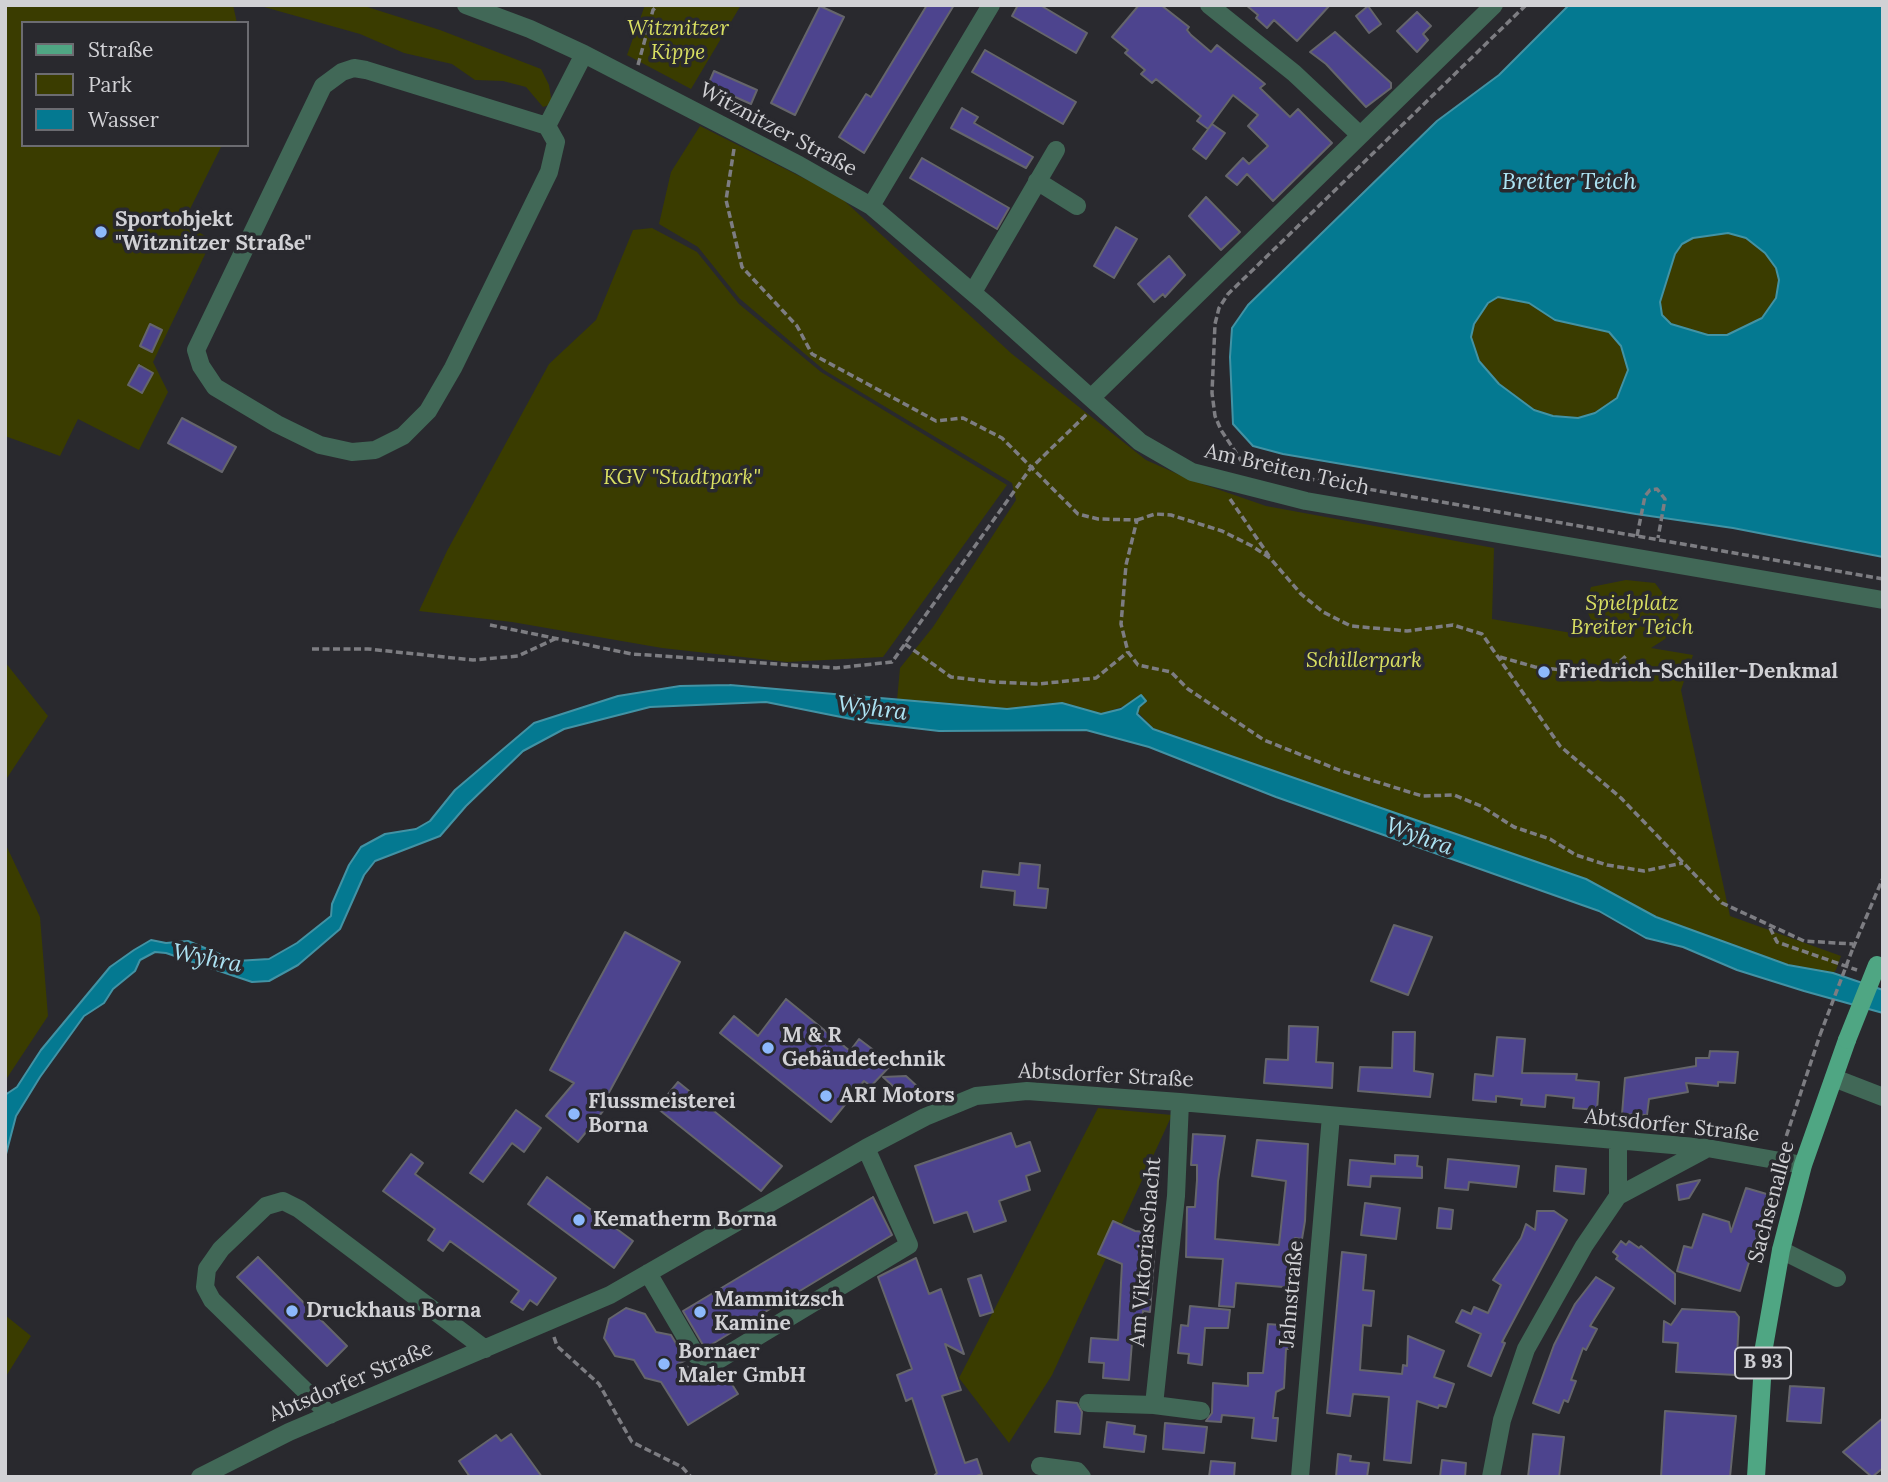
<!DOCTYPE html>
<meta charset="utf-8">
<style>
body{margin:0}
#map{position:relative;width:1888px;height:1482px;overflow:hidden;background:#29292e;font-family:Lora,serif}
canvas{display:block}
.frame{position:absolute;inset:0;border:7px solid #d1d1d5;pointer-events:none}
.legend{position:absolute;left:21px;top:21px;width:228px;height:126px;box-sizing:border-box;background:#29292e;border:2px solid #6c6c71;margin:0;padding:9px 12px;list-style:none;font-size:21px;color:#d1d1d5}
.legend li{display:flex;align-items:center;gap:14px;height:35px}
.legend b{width:35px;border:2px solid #6c6c71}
</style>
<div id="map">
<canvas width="1888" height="1482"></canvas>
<div class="frame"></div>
<ul class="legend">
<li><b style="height:9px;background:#4fa683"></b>Straße</li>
<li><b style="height:19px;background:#3a3c00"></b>Park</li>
<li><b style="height:19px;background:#047991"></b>Wasser</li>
</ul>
</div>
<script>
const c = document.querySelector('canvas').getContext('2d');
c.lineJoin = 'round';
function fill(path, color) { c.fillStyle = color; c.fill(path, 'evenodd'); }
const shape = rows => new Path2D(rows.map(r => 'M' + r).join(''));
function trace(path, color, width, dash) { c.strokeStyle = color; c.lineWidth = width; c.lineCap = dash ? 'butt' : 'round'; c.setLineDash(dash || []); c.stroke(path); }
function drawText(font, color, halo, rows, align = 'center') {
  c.font = font + ' Lora,serif'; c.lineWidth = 7; c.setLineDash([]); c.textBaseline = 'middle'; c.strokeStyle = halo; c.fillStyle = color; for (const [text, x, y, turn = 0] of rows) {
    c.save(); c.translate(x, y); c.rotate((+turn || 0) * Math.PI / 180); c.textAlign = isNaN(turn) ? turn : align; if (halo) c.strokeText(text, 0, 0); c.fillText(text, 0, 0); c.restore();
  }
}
const green = shape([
 [5,5,233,5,237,23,23,23,23,145,222,145,183,223,212,240,153,362,168,392,139,450,78,419,60,456,5,436],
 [257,5,361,5,440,30,541,69,549,85,552,104,543,107,526,87,503,81,475,80,452,64,404,53,360,34],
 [645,5,741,5,691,89,627,55],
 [700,126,839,196,1012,354,1146,460,1191,480,1266,506,1494,548,1492,619,1600,638,1585,607,1591,587,1626,580,1655,583,1679,615,1665,639,1651,648,1693,655,1681,690,1730,916,1841,956,1836,970,1833,973,1788,965,1656,917,1586,879,1153,728,1130,704,1101,714,1062,703,1007,709,897,700,900,668,933,627,1016,500,1012,483,824,370,739,298,698,247,659,224,671,172],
 [652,228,697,252,739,304,821,372,1007,485,883,657,787,662,662,648,512,622,419,611,447,551,549,364,596,320,633,230],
 [1728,233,1746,238,1765,253,1776,268,1779,280,1776,298,1762,318,1727,335,1708,335,1671,324,1662,315,1660,302,1675,254,1682,244,1693,238],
 [1499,297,1529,303,1555,320,1609,332,1621,346,1628,370,1617,398,1595,413,1577,419,1553,416,1534,410,1499,384,1479,360,1471,337,1473,324,1488,303],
 [5,662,48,716,5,781],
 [5,843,40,917,48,1016,5,1081],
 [1098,1108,1172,1115,1052,1375,1009,1443,959,1378],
 [5,1315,31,1336,5,1378]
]);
const water = shape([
 [1569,5,1883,5,1883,557,1733,528,1636,514,1283,454,1253,446,1233,424,1230,357,1232,328,1248,305,1437,121,1499,75,1569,5],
 [1728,233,1746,238,1765,253,1776,268,1779,280,1776,298,1762,318,1727,335,1708,335,1671,324,1662,315,1660,302,1675,254,1682,244,1693,238,1728,233],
 [1498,297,1529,303,1555,320,1609,332,1621,346,1628,370,1617,398,1595,413,1578,418,1553,416,1534,410,1499,384,1479,361,1471,337,1474,324,1488,303,1498,297],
 [730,685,1007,709,1062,703,1101,714,1121,709,1141,695,1146,701,1139,707,1137,714,1153,729,1586,879,1656,917,1788,965,1833,973,1883,990,1883,1013,1804,991,1737,970,1683,947,1646,938,1599,911,1276,797,1149,747,1086,730,939,731,871,723,766,702,650,707,564,729,523,751,466,806,440,836,375,861,364,875,340,929,298,965,269,981,252,982,166,953,155,952,140,960,135,971,113,989,104,1003,84,1016,40,1077,16,1116,5,1158,5,1095,17,1087,41,1050,110,967,134,950,151,940,166,943,188,941,236,961,269,959,297,943,331,916,332,904,349,865,361,847,385,834,416,829,430,821,455,790,534,723,618,696,680,686,730,685]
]);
const building = shape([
 [927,5,954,5,864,153,839,137,866,94,871,97,927,5],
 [1018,5,1040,5,1087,33,1076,53,1012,16,1018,5],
 [1139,5,1161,5,1189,27,1187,30,1191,35,1211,52,1217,45,1265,84,1260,88,1290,117,1298,109,1332,143,1273,201,1247,174,1237,185,1226,176,1243,158,1249,164,1268,146,1248,126,1258,115,1233,95,1208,129,1197,121,1201,116,1156,79,1152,83,1141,74,1145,70,1125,53,1128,50,1112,37,1139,5],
 [1246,5,1330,5,1297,41,1274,20,1267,28,1256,18,1258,15,1246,5],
 [820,6,844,17,795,115,771,103,820,6],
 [1368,6,1381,24,1369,33,1356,16,1368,6],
 [1417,12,1431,26,1423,34,1428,40,1417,52,1397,31,1417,12],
 [1335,32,1391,83,1391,88,1366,107,1326,64,1310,52,1335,32],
 [985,50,1076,102,1063,124,972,72,985,50],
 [714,71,757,90,751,104,708,85,714,71],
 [962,108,978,117,974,123,1033,157,1026,168,951,128,962,108],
 [1212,124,1225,133,1206,159,1193,149,1212,124],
 [922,158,1009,208,997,229,910,178,922,158],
 [1206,197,1240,232,1221,250,1189,216,1206,197],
 [1116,227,1137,239,1114,278,1094,266,1116,227],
 [1169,256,1185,275,1165,297,1163,294,1154,302,1138,284,1169,256],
 [150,324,162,330,152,352,140,346,150,324],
 [139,365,153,373,142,393,128,385,139,365],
 [182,418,236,447,222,472,168,443,182,418],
 [1020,863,1040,865,1038,888,1048,889,1046,908,1014,905,1015,891,981,887,983,871,1019,875,1020,863],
 [1394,925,1432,937,1408,995,1371,981,1394,925],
 [625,932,680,962,600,1109,603,1111,578,1142,546,1116,574,1083,550,1070,625,932],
 [786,999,850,1051,859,1039,892,1064,871,1086,864,1081,831,1122,720,1033,734,1016,758,1036,786,999],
 [1289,1026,1318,1027,1316,1062,1333,1063,1332,1088,1264,1083,1266,1059,1288,1060,1289,1026],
 [1393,1032,1415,1032,1414,1071,1433,1074,1430,1097,1358,1091,1360,1067,1392,1068,1393,1032],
 [1497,1037,1525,1039,1522,1073,1577,1074,1576,1080,1599,1082,1597,1110,1573,1108,1574,1098,1546,1095,1545,1107,1521,1105,1522,1099,1496,1096,1496,1102,1473,1100,1475,1074,1493,1076,1497,1037],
 [1710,1051,1738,1052,1735,1083,1718,1082,1718,1086,1686,1083,1688,1092,1649,1099,1647,1115,1622,1114,1625,1078,1696,1066,1696,1058,1709,1058,1710,1051],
 [906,1076,919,1088,908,1100,883,1077,906,1076],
 [678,1082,782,1166,761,1191,657,1108,678,1082],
 [516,1110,541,1128,524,1152,512,1143,483,1182,470,1173,516,1110],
 [1011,1133,1016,1147,1030,1142,1040,1171,1026,1176,1030,1190,999,1201,1006,1221,974,1232,967,1212,934,1223,915,1166,1011,1133],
 [1193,1134,1225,1136,1218,1181,1215,1239,1279,1245,1286,1181,1252,1176,1257,1140,1308,1144,1305,1221,1302,1239,1295,1238,1292,1264,1297,1265,1295,1288,1236,1283,1234,1307,1219,1306,1223,1259,1186,1257,1187,1207,1195,1207,1197,1180,1197,1165,1191,1165,1193,1134],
 [411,1154,423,1163,415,1174,556,1278,537,1305,530,1300,523,1310,511,1302,519,1291,450,1241,443,1251,428,1240,435,1229,383,1191,411,1154],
 [1395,1155,1418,1156,1417,1166,1422,1167,1422,1178,1371,1176,1370,1187,1348,1185,1350,1160,1395,1164,1395,1155],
 [1448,1159,1519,1166,1516,1187,1469,1182,1468,1190,1445,1188,1448,1159],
 [1556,1166,1586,1169,1584,1194,1554,1191,1556,1166],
 [547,1177,633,1241,614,1268,528,1204,547,1177],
 [1700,1180,1689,1198,1679,1200,1677,1185,1700,1180],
 [1746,1188,1770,1195,1740,1291,1677,1271,1684,1246,1692,1248,1703,1214,1729,1222,1731,1232,1746,1188],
 [873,1197,892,1235,709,1346,703,1345,683,1311,873,1197],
 [1365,1203,1400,1208,1396,1239,1361,1235,1365,1203],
 [1439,1208,1453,1210,1451,1229,1437,1228,1439,1208],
 [1537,1211,1554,1211,1567,1220,1502,1342,1505,1343,1491,1376,1468,1366,1481,1334,1456,1322,1462,1310,1471,1314,1474,1307,1488,1313,1501,1285,1493,1280,1521,1238,1526,1224,1535,1230,1537,1211],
 [1113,1221,1135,1231,1156,1233,1150,1312,1143,1311,1141,1330,1133,1329,1129,1380,1103,1378,1104,1363,1089,1362,1091,1338,1118,1340,1122,1264,1098,1254,1113,1221],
 [1621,1241,1626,1245,1629,1241,1639,1248,1641,1246,1675,1274,1675,1304,1616,1259,1618,1256,1613,1252,1621,1241],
 [1342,1252,1366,1255,1363,1290,1374,1291,1371,1326,1363,1325,1360,1370,1402,1374,1403,1365,1407,1366,1408,1336,1444,1351,1434,1377,1454,1384,1446,1407,1439,1405,1438,1408,1417,1401,1411,1463,1384,1460,1389,1397,1353,1394,1350,1416,1327,1413,1342,1252],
 [258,1257,347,1346,327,1366,237,1277,258,1257],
 [916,1258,929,1294,941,1289,964,1354,945,1344,961,1390,942,1396,965,1463,977,1459,982,1474,974,1477,933,1477,937,1473,912,1398,906,1401,897,1375,912,1369,878,1277,916,1258],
 [981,1275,993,1312,980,1316,968,1279,981,1275],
 [1596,1277,1614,1288,1590,1326,1597,1329,1586,1350,1583,1348,1571,1380,1576,1381,1568,1402,1564,1400,1559,1413,1533,1403,1554,1345,1575,1304,1596,1277],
 [1190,1306,1230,1310,1228,1328,1205,1328,1202,1365,1188,1363,1189,1354,1178,1353,1181,1325,1188,1326,1190,1306],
 [626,1308,645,1314,656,1332,671,1335,686,1360,678,1364,712,1374,723,1370,738,1394,688,1425,661,1382,645,1378,634,1360,615,1356,604,1338,609,1319,626,1308],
 [1682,1309,1735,1312,1739,1317,1736,1375,1676,1372,1678,1343,1663,1342,1664,1321,1671,1325,1682,1309],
 [1268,1324,1292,1326,1289,1349,1286,1349,1284,1388,1276,1392,1273,1418,1278,1418,1276,1441,1252,1438,1254,1418,1222,1415,1221,1422,1206,1421,1212,1413,1213,1383,1248,1386,1248,1373,1263,1373,1268,1324],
 [1790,1386,1824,1388,1821,1423,1787,1421,1790,1386],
 [1057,1401,1077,1403,1082,1412,1080,1434,1055,1432,1057,1401],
 [1665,1411,1736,1416,1730,1477,1661,1477,1665,1411],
 [1883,1418,1883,1468,1872,1477,1843,1452,1883,1418],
 [1107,1422,1135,1426,1134,1434,1146,1436,1144,1452,1104,1447,1107,1422],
 [1165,1423,1207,1427,1204,1453,1163,1449,1165,1423],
 [511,1434,542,1477,470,1477,459,1461,496,1435,501,1441,511,1434],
 [1533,1434,1564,1437,1559,1477,1528,1477,1533,1434],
 [1338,1454,1351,1456,1350,1461,1369,1463,1367,1477,1336,1477,1338,1454],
 [1442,1460,1466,1463,1465,1477,1440,1477,1442,1460],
 [1211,1461,1235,1463,1234,1477,1209,1477,1211,1461]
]);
const path = shape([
 [1526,5,1228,294,1219,308,1215,324,1212,393,1215,416,1221,430,1242,462,1310,479,1883,579],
 [638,65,653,10,658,5],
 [734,149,726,200,742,267,797,326,812,354,936,421,963,418,1002,438,1078,514,1098,519,1137,520,1126,565,1121,624,1128,652,1138,665,1171,672,1188,689,1264,740,1339,770,1422,796,1454,795,1481,806,1514,827,1550,839,1576,855,1607,865,1644,871,1683,863],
 [1230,499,1269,556],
 [1137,520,1155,514,1171,515,1222,531,1252,546,1270,558,1301,594,1323,612,1351,626,1407,631,1453,625,1482,634,1560,746,1621,798,1722,903,1804,941,1853,944],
 [1637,536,1645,496,1650,490,1657,489,1665,499,1658,538],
 [490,625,632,654,836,668,892,662,1030,469,1087,414],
 [905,644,951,677,994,682,1038,684,1096,678,1128,652],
 [312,649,368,649,473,660,518,656,557,638],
 [1500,657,1535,667,1598,674,1615,666,1628,654],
 [1770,928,1777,942,1857,970],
 [1853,948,1883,878],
 [1783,1146,1820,1035],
 [554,1337,557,1346,599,1384,632,1442,682,1467,691,1477]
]);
const minor = shape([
 [466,5,530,29,584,54,799,165,871,206,986,304,1140,442,1192,472,1306,501,1883,600],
 [1209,5,1294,73,1360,135],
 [547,126,556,142,549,172,453,368,428,411,403,436,375,450,352,452,320,445,277,424,215,387,201,366,196,350,323,86,342,72,354,68,366,70,547,126,584,54],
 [1037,181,1077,206],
 [871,206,991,5],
 [973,292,1056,150],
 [1092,397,1494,5],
 [1834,1078,1883,1097],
 [1618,1196,1618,1142],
 [1781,1250,1837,1278],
 [648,1273,696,1355,720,1359,909,1245,866,1148],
 [1088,1403,1154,1405,1176,1196,1180,1102],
 [1154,1405,1201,1411],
 [330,1415,212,1300,205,1287,207,1269,221,1249,266,1206,283,1201,299,1209,485,1349],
 [1040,1466,1077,1471,1082,1477],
 [200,1477,289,1432,610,1295,866,1148,925,1117,976,1096,1027,1091,1180,1102,1707,1148,1803,1165],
 [1300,1477,1331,1116],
 [1491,1477,1502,1420,1526,1349,1584,1246,1618,1196,1704,1150]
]);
const major = shape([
 [1756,1477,1764,1347,1781,1250,1803,1165,1847,1040]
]);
const pathBridge = shape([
 [1820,1035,1853,948]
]);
const majorBridge = shape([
 [1847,1040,1877,965]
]);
const markers = [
 [101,232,7,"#8db9fc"],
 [1544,672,7,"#8db9fc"],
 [768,1048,7,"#8db9fc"],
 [826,1096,7,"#8db9fc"],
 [574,1114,7,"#8db9fc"],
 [579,1220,7,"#8db9fc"],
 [292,1311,7,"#8db9fc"],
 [700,1312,7,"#8db9fc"],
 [664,1364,7,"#8db9fc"]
];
const shields = [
 [1763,1363,56]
];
const shieldNames = [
 ["B 93",1763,1363]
];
const parkNames = [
 ["Witznitzer",678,29],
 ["Kippe",678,53],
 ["KGV \"Stadtpark\"",682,478],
 ["Spielplatz",1632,604],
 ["Breiter Teich",1632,628],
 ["Schillerpark",1364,661]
];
const streetNames = [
 ["Witznitzer Straße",778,130,28],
 ["Am Breiten Teich",1287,470,13],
 ["Abtsdorfer Straße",1106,1076,3],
 ["Abtsdorfer Straße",1672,1126,6],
 ["Sachsenallee",1772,1202,-75],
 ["Am Viktoriaschacht",1146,1252,-85],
 ["Jahnstraße",1292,1294,-85],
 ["Abtsdorfer Straße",351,1382,-23]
];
const poiNames = [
 ["Sportobjekt",115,220],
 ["\"Witznitzer Straße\"",115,244],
 ["Friedrich-Schiller-Denkmal",1558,672],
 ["M & R",782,1036],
 ["Gebäudetechnik",782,1060],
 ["ARI Motors",840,1096],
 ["Flussmeisterei",588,1102],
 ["Borna",588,1126],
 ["Kematherm Borna",593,1220],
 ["Mammitzsch",714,1300],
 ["Kamine",714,1324],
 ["Druckhaus Borna",306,1311],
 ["Bornaer",678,1352],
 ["Maler GmbH",678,1376]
];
const waterNames = [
 ["Breiter Teich",1569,182],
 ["Wyhra",872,709,7],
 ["Wyhra",1419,837,20],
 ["Wyhra",207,959,11]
];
fill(green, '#3a3c00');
fill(water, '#047991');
trace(water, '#4293a5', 2);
fill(building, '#4d448e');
trace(building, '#65656b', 2);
trace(path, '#7d7d82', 3.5, [7, 3.5]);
trace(minor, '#416857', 18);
trace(major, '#4fa683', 18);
trace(pathBridge, '#7d7d82', 3.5, [7, 3.5]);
trace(majorBridge, '#4fa683', 18);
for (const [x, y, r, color] of markers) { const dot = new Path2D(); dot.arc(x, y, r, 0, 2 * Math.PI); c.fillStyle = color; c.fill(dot); trace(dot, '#29292e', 2.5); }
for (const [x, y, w] of shields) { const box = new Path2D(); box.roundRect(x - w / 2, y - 15.5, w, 31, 5); c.fillStyle = '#29292e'; c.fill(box); trace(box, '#d1d1d5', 2); }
drawText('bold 19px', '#d1d1d5', null, shieldNames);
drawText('italic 21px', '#d8de61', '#29292e', parkNames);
drawText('21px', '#d1d1d5', '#29292e', streetNames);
drawText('bold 21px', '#d1d1d5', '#29292e', poiNames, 'left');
drawText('italic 23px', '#ade3f3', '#29292e', waterNames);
</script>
